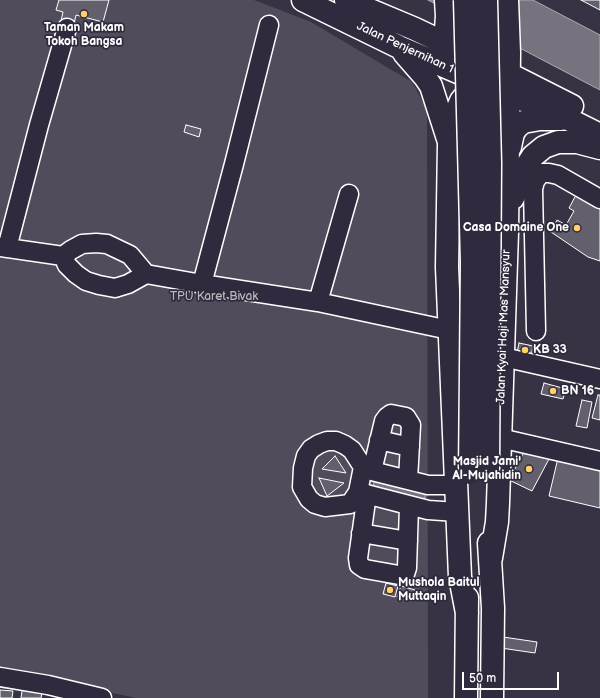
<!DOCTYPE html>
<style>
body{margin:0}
#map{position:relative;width:600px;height:698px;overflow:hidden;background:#373345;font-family:"Balsamiq Sans",sans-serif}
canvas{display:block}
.scale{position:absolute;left:462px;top:672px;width:97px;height:18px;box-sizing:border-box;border:2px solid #fff;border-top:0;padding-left:5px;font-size:12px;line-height:14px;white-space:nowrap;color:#fff;-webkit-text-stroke:3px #2f2a3d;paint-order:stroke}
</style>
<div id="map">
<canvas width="600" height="698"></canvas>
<div class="scale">50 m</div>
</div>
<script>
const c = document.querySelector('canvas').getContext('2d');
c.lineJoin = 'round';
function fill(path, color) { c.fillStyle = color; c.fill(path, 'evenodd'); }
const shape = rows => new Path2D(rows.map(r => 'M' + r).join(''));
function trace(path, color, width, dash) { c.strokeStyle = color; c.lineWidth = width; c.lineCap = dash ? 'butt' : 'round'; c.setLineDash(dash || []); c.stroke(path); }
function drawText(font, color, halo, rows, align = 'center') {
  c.font = font + ' "Balsamiq Sans",sans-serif'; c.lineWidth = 3.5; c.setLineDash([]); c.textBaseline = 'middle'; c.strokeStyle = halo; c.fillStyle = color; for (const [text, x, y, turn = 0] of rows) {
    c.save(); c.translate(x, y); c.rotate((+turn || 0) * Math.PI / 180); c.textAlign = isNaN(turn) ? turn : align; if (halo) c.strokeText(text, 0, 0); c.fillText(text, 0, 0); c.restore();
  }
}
const green = shape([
 [0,0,254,0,311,22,412,82,427,109,428,698,136,698,0,669]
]);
const water = shape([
 [428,0,533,0,600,35,600,90,428,0],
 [375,478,426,491,424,503,372,490,375,478]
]);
const building = shape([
 [59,0,109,0,103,22,76,15,74,24,61,21,63,12,56,10,59,0],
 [581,0,600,0,600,10,581,0],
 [186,125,201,129,199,137,184,132,186,125],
 [576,195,600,204,600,261,588,257,551,232,557,220,566,225,574,211,569,208,576,195],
 [519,343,533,346,531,356,517,353,519,343],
 [544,383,566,389,563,399,541,394,544,383],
 [598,395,600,395,600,420,592,418,598,395],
 [582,400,592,402,587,428,576,426,582,400],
 [526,448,549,459,532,491,509,480,526,448],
 [335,456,346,473,322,469,335,456],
 [558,458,600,468,600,508,549,496,558,458],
 [319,478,344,483,327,496,319,478],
 [386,583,398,586,395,597,383,594,386,583],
 [401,586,415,590,412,601,397,597,401,586],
 [503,637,537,642,535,653,501,648,503,637],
 [23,684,43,688,41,698,21,698,23,684],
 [0,690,13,691,12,698,0,698,0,690]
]);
const minor = shape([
 [0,247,63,256,71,250,82,244,96,243,107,244,130,255,146,274,202,284,318,302,449,330],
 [7,248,39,125,67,28],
 [63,256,67,265,76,274,86,281,99,285,115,288,128,284,146,274],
 [202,284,234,164,269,25],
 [318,302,349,194],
 [536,331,533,189,535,181,541,173,549,173,558,175,600,199],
 [503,357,600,379],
 [500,438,600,461],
 [379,440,410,447],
 [327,441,336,441,345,445,352,450,363,467,358,492,350,504,325,507,315,504,309,499,302,487,303,468,306,456,311,449,319,444,327,441],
 [363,467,372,471,428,485,456,485],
 [372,471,384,421,387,417,391,414,406,417,411,425,408,480],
 [358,492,428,510,457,512],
 [367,494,358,558,359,565,365,569,399,575,405,574,407,568,409,506],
 [361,533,408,541],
 [0,677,48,685,102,698]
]);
const major = shape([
 [303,0,399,47,568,119,600,135],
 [346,0,415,29,499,69,572,106],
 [404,53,425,77,431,86,449,142],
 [444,57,447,16,446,0],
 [510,147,513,133,517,127,523,122,540,119,561,119],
 [513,198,524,170,533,156,544,147,558,142,577,142,600,148],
 [489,543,493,608,492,698],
 [491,558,497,522,498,503,507,232,509,53,507,0],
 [467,613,460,577,447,267,449,143,457,110,461,101,470,90,479,81,499,69],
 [466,698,467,598]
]);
const majorBridge = shape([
 [465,0,472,262,470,473],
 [486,0,490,163,488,471]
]);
const markers = [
 [84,14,4,"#ffd166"],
 [577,228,4,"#ffd166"],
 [525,350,4,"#ffd166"],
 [553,391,4,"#ffd166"],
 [529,469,4,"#ffd166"],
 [390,590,4,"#ffd166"]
];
const poiNames = [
 ["Taman Makam",84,28,"center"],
 ["Tokoh Bangsa",84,42,"center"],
 ["Casa Domaine One",569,228,"right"],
 ["KB 33",533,350],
 ["BN 16",561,391],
 ["Masjid Jami'",521,462,"right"],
 ["Al-Mujahidin",521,476,"right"],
 ["Mushola Baitul",398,583],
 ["Muttaqin",398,597]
];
const streetNames = [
 ["Jalan Penjernihan 1",405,48,25],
 ["Jalan Kyai Haji Mas Mansyur",504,327,-88]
];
const parkNames = [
 ["TPU Karet Bivak",214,297]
];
fill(green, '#514c5c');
fill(water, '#76737f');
trace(water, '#adabb2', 1);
fill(building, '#635f6d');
trace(building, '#fff', 1);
trace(minor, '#fff', 21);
trace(major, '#fff', 25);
trace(minor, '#2f2a3d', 18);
trace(major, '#2f2a3d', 22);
trace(majorBridge, '#fff', 25, []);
trace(majorBridge, '#2f2a3d', 22);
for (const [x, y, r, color] of markers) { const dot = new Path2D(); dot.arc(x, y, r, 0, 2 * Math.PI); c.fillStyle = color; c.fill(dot); trace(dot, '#2f2a3d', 1.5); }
drawText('bold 12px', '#fff', '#2f2a3d', poiNames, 'left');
drawText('12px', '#fff', '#2f2a3d', streetNames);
drawText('12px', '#b9b7be', '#2f2a3d', parkNames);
</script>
